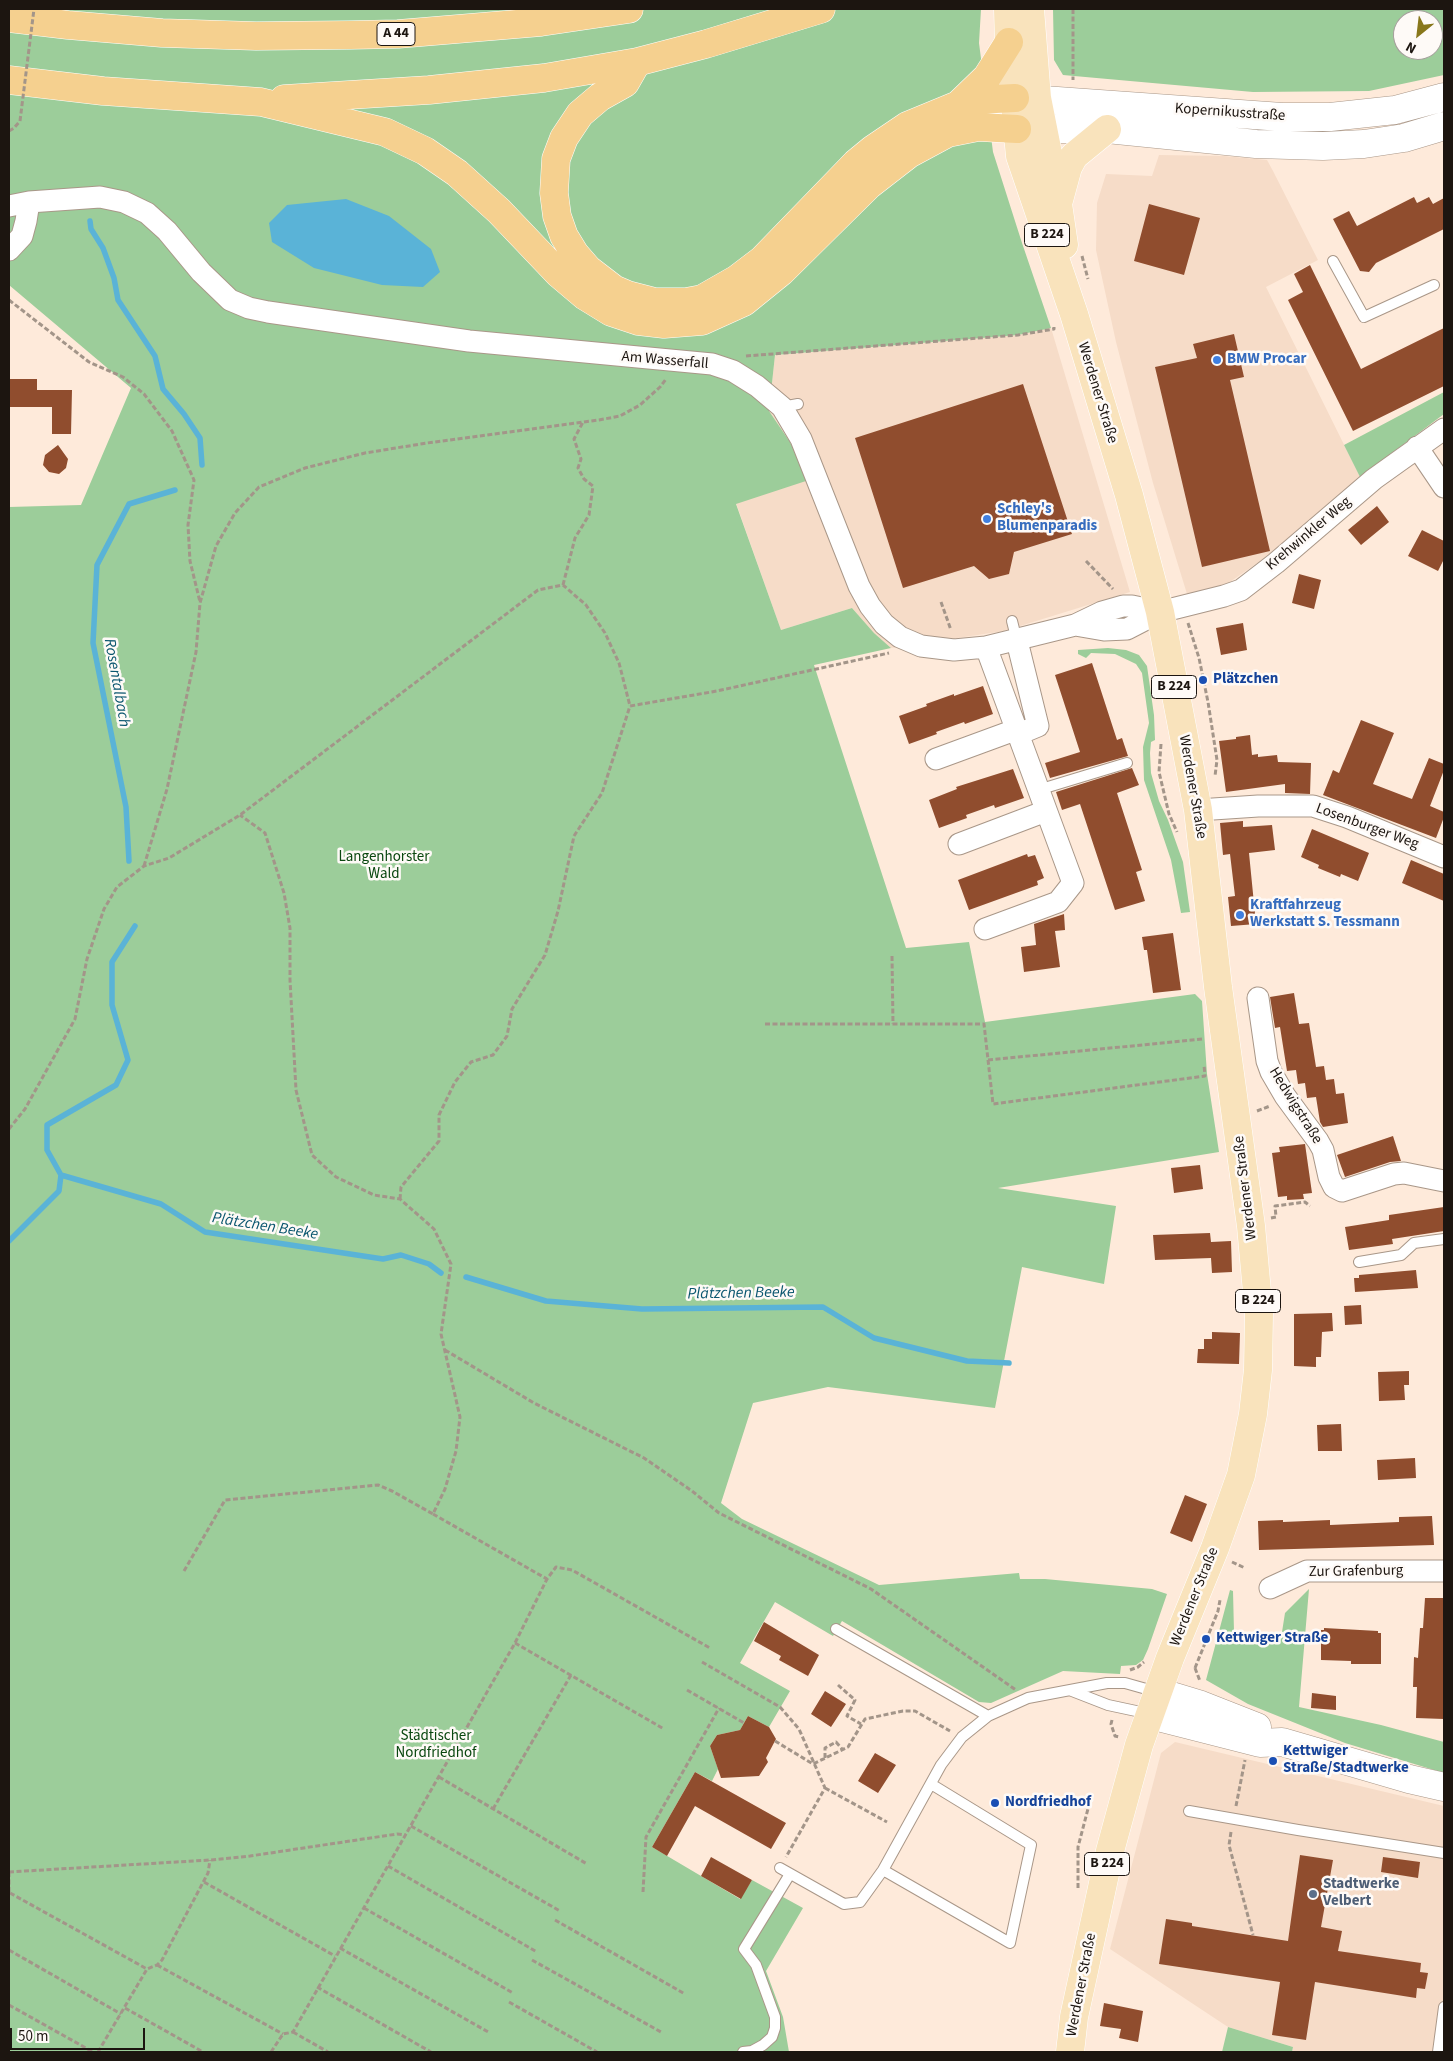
<!DOCTYPE html>
<meta charset="utf-8">
<style>
body{margin:0}
#map{position:relative;width:1453px;height:2061px;overflow:hidden;background:#feeada;font-family:"Source Sans 3",sans-serif}
canvas{display:block}
.frame{position:absolute;inset:0;border:10px solid #1c1510;pointer-events:none}
.north{position:absolute;left:1393px;top:10px;width:50px;height:50px;box-sizing:border-box;background:#fefaf7;border:1px solid #a49e9b;border-radius:50%;rotate:209deg;font-size:14px;font-weight:700;line-height:20px;text-align:center;color:#1c1510}
.north::after{content:'';display:block;margin:auto;width:18px;height:22px;background:#88771b;clip-path:polygon(50% 0,100% 100%,50% 72%,0 100%)}
.scale{position:absolute;left:10px;top:2028px;width:135px;height:22px;box-sizing:border-box;border:2px solid #1c1510;border-top:0;padding-left:6px;font-size:15px;line-height:18px;white-space:nowrap;color:#1c1510;-webkit-text-stroke:4px #fefaf7;paint-order:stroke}
</style>
<div id="map">
<canvas width="1453" height="2061"></canvas>
<div class="frame"></div>
<div class="north">N</div>
<div class="scale">50 m</div>
</div>
<script>
const c = document.querySelector('canvas').getContext('2d');
c.lineJoin = 'round';
function fill(path, color) { c.fillStyle = color; c.fill(path, 'evenodd'); }
const shape = rows => new Path2D(rows.map(r => 'M' + r).join(''));
function trace(path, color, width, dash) { c.strokeStyle = color; c.lineWidth = width; c.lineCap = dash ? 'butt' : 'round'; c.setLineDash(dash || []); c.stroke(path); }
function drawText(font, color, halo, rows, align = 'center') {
  c.font = font + ' "Source Sans 3",sans-serif'; c.lineWidth = 5; c.setLineDash([]); c.textBaseline = 'middle'; c.strokeStyle = halo; c.fillStyle = color; for (const [text, x, y, turn = 0] of rows) {
    c.save(); c.translate(x, y); c.rotate((+turn || 0) * Math.PI / 180); c.textAlign = isNaN(turn) ? turn : align; if (halo) c.strokeText(text, 0, 0); c.fillText(text, 0, 0); c.restore();
  }
}
const built = shape([
 [1159,155,1223,156,1267,160,1273,171,1318,260,1266,287,1362,481,1279,548,1224,586,1187,594,1153,483,1116,342,1096,250,1097,203,1106,174,1152,176],
 [1051,328,1130,592,1004,631,891,648,874,633,852,608,781,630,736,503,809,479,790,442,769,411,775,355,1018,335],
 [1175,1742,1444,1806,1444,2052,1292,2052,1293,2047,1228,2027,1110,1949,1161,1753]
]);
const green = shape([
 [9,9,981,9,979,43,993,152,1022,243,1051,328,1018,335,775,355,769,411,790,442,809,480,736,504,781,630,852,608,874,633,891,648,814,665,906,948,969,942,985,1022,1195,994,1202,1001,1207,1074,1219,1152,998,1188,1116,1206,1104,1284,1022,1267,995,1408,828,1387,753,1403,721,1503,742,1519,879,1585,1019,1573,1020,1579,1045,1579,1152,1589,1167,1594,1148,1649,1143,1660,1136,1665,1121,1666,1120,1674,1063,1671,991,1703,979,1702,842,1621,833,1636,775,1602,740,1663,790,1691,769,1727,748,1716,740,1730,717,1735,710,1746,718,1769,712,1781,695,1772,652,1847,740,1899,752,1880,803,1908,766,1971,783,2017,789,2052,9,2052,9,507,81,505,131,388,9,285],
 [1053,9,1444,9,1444,75,1369,91,1253,92,1063,75,1054,60],
 [1403,20,1433,20,1433,50,1403,50],
 [1444,392,1444,414,1368,471,1362,481,1344,445],
 [1108,648,1126,650,1139,655,1147,666,1154,715,1155,740,1151,742,1150,753,1151,773,1159,801,1168,820,1183,862,1190,912,1181,913,1171,860,1144,780,1143,747,1149,723,1142,673,1136,664,1115,654,1091,653,1086,658,1078,654,1078,650],
 [1309,1589,1299,1707,1381,1725,1444,1742,1444,1773,1345,1743,1248,1704,1206,1680,1230,1590,1233,1591,1234,1632,1282,1632,1285,1613],
 [1228,2027,1293,2047,1292,2052,1222,2052]
]);
const water = shape([
 [346,199,389,216,431,249,440,272,423,287,382,285,314,268,272,242,269,223,287,205]
]);
const stream = shape([
 [90,221,91,229,103,248,114,278,118,300,155,356,163,389,184,414,200,438,202,465],
 [129,861,126,807,93,643,97,565,129,504,175,490],
 [61,1175,161,1204,205,1232,383,1259,401,1255,429,1264,441,1273],
 [9,1241,59,1191,61,1175,47,1150,47,1125,116,1085,128,1060,112,1005,112,962,135,926],
 [466,1277,546,1301,642,1309,823,1307,874,1338,967,1361,1009,1363]
]);
const building = shape([
 [1414,197,1417,203,1429,197,1433,204,1444,198,1444,229,1376,263,1369,272,1360,271,1333,219,1349,211,1357,226],
 [1149,204,1200,218,1184,275,1134,261],
 [1310,265,1361,369,1444,328,1444,386,1353,431,1288,300,1303,292,1294,274],
 [1234,334,1244,377,1230,380,1270,551,1202,567,1155,367,1197,358,1193,344],
 [9,379,37,379,37,390,72,390,71,434,52,434,52,407,9,407],
 [1023,384,1072,534,1014,552,1009,574,989,579,974,566,903,588,855,438],
 [58,445,68,459,66,468,59,474,49,472,43,465,45,455],
 [1377,506,1389,522,1361,545,1348,530],
 [1422,530,1444,541,1444,559,1438,571,1408,556],
 [1299,574,1321,580,1314,609,1292,603],
 [1243,623,1247,650,1221,655,1216,628],
 [1092,663,1117,740,1122,738,1128,756,1050,778,1045,763,1080,752,1055,675],
 [983,686,993,714,965,724,964,722,936,732,937,734,909,744,899,716,927,706,926,704,954,694,954,696],
 [1361,720,1394,733,1373,784,1412,799,1429,758,1444,764,1444,770,1430,806,1444,812,1444,817,1436,838,1323,795,1333,770,1339,773],
 [1250,735,1252,755,1258,754,1258,757,1277,755,1278,762,1311,763,1310,794,1285,793,1285,784,1226,792,1219,741,1236,739,1236,737],
 [1132,768,1139,785,1117,793,1142,870,1136,872,1145,901,1115,910,1080,804,1062,810,1056,792],
 [1013,769,1024,798,995,808,994,805,966,815,967,818,939,828,929,800,957,789,956,787],
 [1243,821,1243,827,1272,825,1275,850,1249,853,1256,924,1231,926,1228,897,1235,896,1230,854,1223,855,1220,823],
 [1312,829,1369,853,1358,881,1341,874,1340,877,1318,868,1319,865,1301,857],
 [1027,854,1028,857,1035,855,1044,878,1037,881,1038,885,969,910,958,880],
 [1411,860,1444,874,1444,901,1402,883],
 [1064,914,1065,930,1055,931,1060,967,1024,972,1021,947,1036,945,1034,924],
 [1173,933,1181,990,1153,993,1147,950,1144,950,1142,937],
 [1294,993,1299,1024,1309,1023,1316,1067,1324,1066,1326,1080,1334,1079,1336,1094,1344,1093,1348,1123,1323,1127,1320,1122,1316,1097,1307,1098,1305,1083,1298,1084,1296,1070,1287,1071,1280,1027,1275,1028,1270,997],
 [1393,1136,1401,1161,1390,1162,1345,1177,1337,1155],
 [1305,1144,1312,1193,1303,1194,1304,1199,1287,1200,1287,1196,1278,1197,1272,1153,1280,1152,1279,1147],
 [1200,1165,1203,1189,1174,1193,1171,1168],
 [1444,1207,1444,1231,1392,1239,1393,1244,1349,1250,1345,1227,1389,1220,1389,1215],
 [1210,1233,1211,1242,1231,1241,1232,1272,1212,1273,1211,1258,1155,1260,1153,1235],
 [1416,1270,1418,1288,1355,1292,1354,1278,1359,1278,1359,1275],
 [1361,1305,1362,1324,1345,1325,1344,1306],
 [1332,1313,1333,1331,1322,1332,1321,1357,1316,1357,1316,1367,1294,1366,1294,1314],
 [1212,1332,1240,1333,1239,1364,1197,1363,1198,1349,1204,1349,1204,1339,1212,1339],
 [1409,1371,1409,1385,1404,1385,1405,1400,1379,1401,1378,1372],
 [1341,1424,1342,1451,1318,1451,1317,1425],
 [1415,1458,1416,1478,1378,1480,1377,1460],
 [1185,1495,1207,1504,1192,1542,1170,1533],
 [1432,1516,1434,1545,1259,1550,1258,1521,1283,1520,1283,1522,1330,1520,1330,1525,1399,1522,1399,1517],
 [1425,1598,1444,1598,1444,1719,1416,1718,1417,1687,1413,1687,1414,1657,1418,1658,1420,1628,1423,1628],
 [764,1622,819,1655,808,1676,779,1660,781,1656,754,1641],
 [1324,1628,1378,1631,1378,1633,1381,1633,1381,1664,1351,1664,1351,1661,1321,1660,1321,1630,1324,1630],
 [825,1691,846,1704,831,1727,811,1714],
 [1312,1693,1336,1696,1336,1710,1311,1708],
 [748,1716,769,1727,776,1739,766,1758,768,1762,759,1776,721,1778,710,1746,717,1735,740,1730],
 [875,1753,896,1765,878,1793,858,1781],
 [695,1772,786,1823,771,1849,695,1806,667,1856,652,1847],
 [1300,1855,1333,1860,1321,1927,1342,1931,1338,1951,1421,1963,1420,1972,1428,1973,1425,1989,1417,1988,1416,1998,1315,1982,1306,2040,1272,2035,1280,1982,1159,1964,1166,1919,1192,1923,1192,1926,1288,1941],
 [711,1857,752,1880,741,1899,701,1876],
 [1383,1857,1420,1862,1418,1878,1381,1872],
 [1104,2003,1143,2011,1138,2042,1119,2038,1121,2029,1100,2026]
]);
const path = shape([
 [1073,9,1073,80],
 [9,131,14,128,20,121],
 [1082,256,1088,279],
 [9,300,89,362,123,377,144,394,172,431,194,480,188,525,190,561,200,602],
 [746,356,1018,335,1054,329,1054,327],
 [1086,561,1113,589],
 [563,585,575,538,589,515,593,486,584,479,578,468,581,459,574,439,583,422],
 [941,602,951,630],
 [1188,623,1199,658,1208,702,1217,760,1215,776],
 [1161,744,1159,772,1169,814,1177,832],
 [144,866,167,789,196,652,200,603,216,546,235,513,259,487,305,468,365,453,427,443,599,420,620,416,640,405,660,387,666,379],
 [892,956,893,1024],
 [765,1024,984,1024,993,1104,1205,1076,1204,1065],
 [988,1060,1203,1039],
 [1257,1111,1270,1106],
 [9,1129,25,1109,75,1019,87,959,104,909,117,887,144,866,169,858,240,815,538,590,563,585,586,605,605,633,619,663,630,706,717,691,889,653],
 [400,1199,401,1187,439,1141,439,1115,455,1082,471,1062,493,1055,507,1036,512,1009,545,955,558,911,574,836,602,793,630,706],
 [1271,1218,1276,1217,1275,1206,1305,1202,1310,1206],
 [445,1350,534,1403,644,1458,692,1491,719,1513,871,1589,1016,1690],
 [433,1514,547,1579],
 [1232,1562,1245,1568],
 [184,1571,225,1500,378,1485,392,1491,433,1514,445,1489,456,1451,460,1417,441,1334,451,1264,434,1229,400,1199,374,1195,336,1177,312,1155,296,1090,290,980,290,928,284,893,265,833,240,815],
 [515,1643,664,1729],
 [702,1662,780,1707,799,1729,825,1788,786,1857],
 [1195,1668,1218,1611,1220,1600],
 [1195,1668,1200,1681],
 [1130,1670,1138,1667,1144,1662],
 [838,1685,855,1700,847,1716,861,1724],
 [687,1690,744,1723],
 [1112,1720,1111,1724,1115,1736,1119,1737],
 [775,1741,813,1764,848,1747,865,1719,903,1711,915,1711,950,1731],
 [825,1758,825,1748,836,1742,843,1750],
 [439,1777,587,1864],
 [825,1788,887,1822],
 [1236,1806,1245,1760],
 [493,1809,571,1675],
 [411,1826,560,1911],
 [1231,1832,1229,1845,1253,1935],
 [388,1866,537,1952],
 [9,1872,210,1860,250,1856,397,1834,406,1835],
 [9,1872,9,1894],
 [204,1882,335,1956],
 [1078,1888,1078,1847,1090,1801],
 [643,1892,646,1837,719,1708],
 [10,1893,147,1969],
 [364,1908,513,1993],
 [555,1920,685,1994],
 [340,1948,490,2033],
 [9,1950,121,2014],
 [532,1960,661,2032],
 [157,1965,283,2034],
 [317,1987,431,2052],
 [509,2002,597,2052],
 [9,2005,93,2052],
 [125,2008,203,2052],
 [293,2032,328,2052],
 [98,2052,147,1969,157,1965,162,1960,208,1873,210,1860],
 [271,2052,283,2034,293,2032,515,1643,547,1579,556,1567,572,1570,710,1648]
]);
const lane = shape([
 [1333,261,1364,317,1434,285],
 [782,407,798,404],
 [1012,621,1017,641],
 [1038,790,1127,763],
 [1359,1262,1401,1255,1414,1243,1444,1239],
 [836,1629,988,1716],
 [1072,1691,1108,1705,1150,1714],
 [1189,1811,1298,1830,1444,1853],
 [780,1868,844,1904,860,1902,883,1870,941,1765,962,1737,988,1716,1028,1698,1107,1683,1125,1683,1157,1692],
 [883,1870,1010,1943,1031,1845,931,1784],
 [743,2052,752,2051,763,2045,772,2037,775,2028,775,2017,756,1965,744,1949,790,1874],
 [1438,2052,1444,2007]
]);
const street = shape([
 [9,206,29,202,100,197,124,202,147,213,167,231,201,272,230,300,249,308,268,312,469,341,712,364,733,371,757,386,782,407,801,439,859,586,870,606,884,624,900,637,921,646,954,650,986,647,1075,625,1102,612,1123,606,1132,606,1160,612],
 [9,250,22,236,26,221,29,202],
 [1417,447,1444,487],
 [1075,625,1104,630,1127,629,1160,612,1224,596,1241,590,1276,563,1374,479,1444,429],
 [936,759,1015,730,1026,731,1038,726,1017,641],
 [1198,810,1258,806,1313,806,1347,817,1444,857],
 [959,844,1046,811],
 [985,929,1058,902,1073,883,986,647],
 [1258,998,1267,1061,1271,1072,1285,1096,1318,1141,1323,1150,1329,1177,1334,1187,1342,1191,1394,1174,1404,1173,1444,1181],
 [1270,1588,1307,1571,1444,1571]
]);
const secondary = shape([
 [1015,98,1282,117,1330,117,1395,110,1444,97],
 [1019,129,1107,129,1256,144,1323,146,1364,144,1404,138,1444,126],
 [1158,1692,1201,1705,1257,1727],
 [1150,1715,1260,1743,1282,1742,1409,1779,1444,1787]
]);
const primary = shape([
 [1008,9,1009,42,1020,156,1074,314,1129,495,1160,612,1198,810,1218,987,1251,1226,1259,1314,1258,1370,1253,1414,1241,1475,1215,1548,1170,1658,1139,1745,1110,1851,1074,2017,1070,2052],
 [1030,9,1037,98,1058,204,1064,245],
 [1059,200,1068,167,1074,156,1107,129]
]);
const highway = shape([
 [9,18,68,25,162,33,256,36,350,35,398,34,541,22,629,9],
 [637,62,625,83,600,97,580,114,564,138,556,159,554,193,557,216,564,236,575,254,588,269,614,289,628,295,655,302,686,302,702,299,737,279,762,260,856,163,873,149,907,126,958,105,976,100,1015,98],
 [9,80,103,91,261,102,385,132,425,151,457,173,499,211,559,274,585,296,611,312,638,321,664,324,702,321,744,302,781,272,869,185,909,154,948,133,978,127,1017,129],
 [284,99,429,90,544,78,637,62,706,44,821,9],
 [958,105,987,77,1009,42]
]);
const pathBridge = shape([
 [20,121,34,9]
]);
const markers = [
 [1217,360,5,"#3f7fe0"],
 [987,519,5,"#3f7fe0"],
 [1203,680,5,"#1a4fb4"],
 [1240,915,5,"#3f7fe0"],
 [1206,1639,5,"#1a4fb4"],
 [1273,1761,5,"#1a4fb4"],
 [995,1803,5,"#1a4fb4"],
 [1313,1894,5,"#5c6f8a"]
];
const shields = [
 [396,34,38],
 [1047,235,45],
 [1174,687,45],
 [1258,1301,45],
 [1107,1864,45]
];
const shieldNames = [
 ["A 44",396,34],
 ["B 224",1047,235],
 ["B 224",1174,687],
 ["B 224",1258,1301],
 ["B 224",1107,1864]
];
const streetNames = [
 ["Kopernikusstraße",1230,113,4],
 ["Am Wasserfall",665,361,5],
 ["Werdener Straße",1097,393,73],
 ["Krehwinkler Weg",1309,534,-40],
 ["Werdener Straße",1192,787,80],
 ["Losenburger Weg",1367,827,20],
 ["Hedwigstraße",1295,1106,58],
 ["Werdener Straße",1246,1188,-97],
 ["Zur Grafenburg",1356,1572,-1],
 ["Werdener Straße",1195,1597,-68],
 ["Werdener Straße",1082,1985,-79]
];
const shopNames = [
 ["BMW Procar",1227,360],
 ["Schley's",997,510],
 ["Blumenparadis",997,527],
 ["Kraftfahrzeug",1250,906],
 ["Werkstatt S. Tessmann",1250,923]
];
const transitNames = [
 ["Plätzchen",1213,680],
 ["Kettwiger Straße",1216,1639],
 ["Kettwiger",1283,1752],
 ["Straße/Stadtwerke",1283,1769],
 ["Nordfriedhof",1005,1803]
];
const parkNames = [
 ["Langenhorster",384,858],
 ["Wald",384,875],
 ["Städtischer",436,1737],
 ["Nordfriedhof",436,1754]
];
const serviceNames = [
 ["Stadtwerke",1323,1885],
 ["Velbert",1323,1902]
];
const waterNames = [
 ["Rosentalbach",116,683,80],
 ["Plätzchen Beeke",265,1227,9],
 ["Plätzchen Beeke",741,1294,-1]
];
fill(built, '#f6dcc8');
fill(green, '#9ccd9a');
fill(water, '#5ab3d7');
trace(stream, '#5ab3d7', 5.5);
fill(building, '#904d2e');
trace(lane, '#a99788', 12);
trace(street, '#a99788', 23);
trace(secondary, '#a99788', 29);
trace(primary, '#fff', 29);
trace(highway, '#fff', 29);
trace(path, '#a39589', 3, [5, 2.5]);
trace(lane, '#fff', 10);
trace(street, '#fff', 21);
trace(secondary, '#fff', 28);
trace(primary, '#f9e3bc', 28);
trace(highway, '#f5d08f', 28);
trace(pathBridge, '#a39589', 3, [5, 2.5]);
for (const [x, y, r, color] of markers) { const dot = new Path2D(); dot.arc(x, y, r, 0, 2 * Math.PI); c.fillStyle = color; c.fill(dot); trace(dot, '#fefaf7', 2); }
for (const [x, y, w] of shields) { const box = new Path2D(); box.roundRect(x - w / 2, y - 11.5, w, 23, 4); c.fillStyle = '#fefaf7'; c.fill(box); trace(box, '#1c1510', 1); }
drawText('bold 14px', '#1c1510', null, shieldNames);
drawText('15px', '#1c1510', '#fefaf7', streetNames);
drawText('bold 15px', '#366cbe', '#fefaf7', shopNames, 'left');
drawText('bold 15px', '#164399', '#fefaf7', transitNames, 'left');
drawText('15px', '#09470f', '#fefaf7', parkNames);
drawText('bold 15px', '#4e5e75', '#fefaf7', serviceNames, 'left');
drawText('italic 16px', '#0a566f', '#fefaf7', waterNames);
</script>
